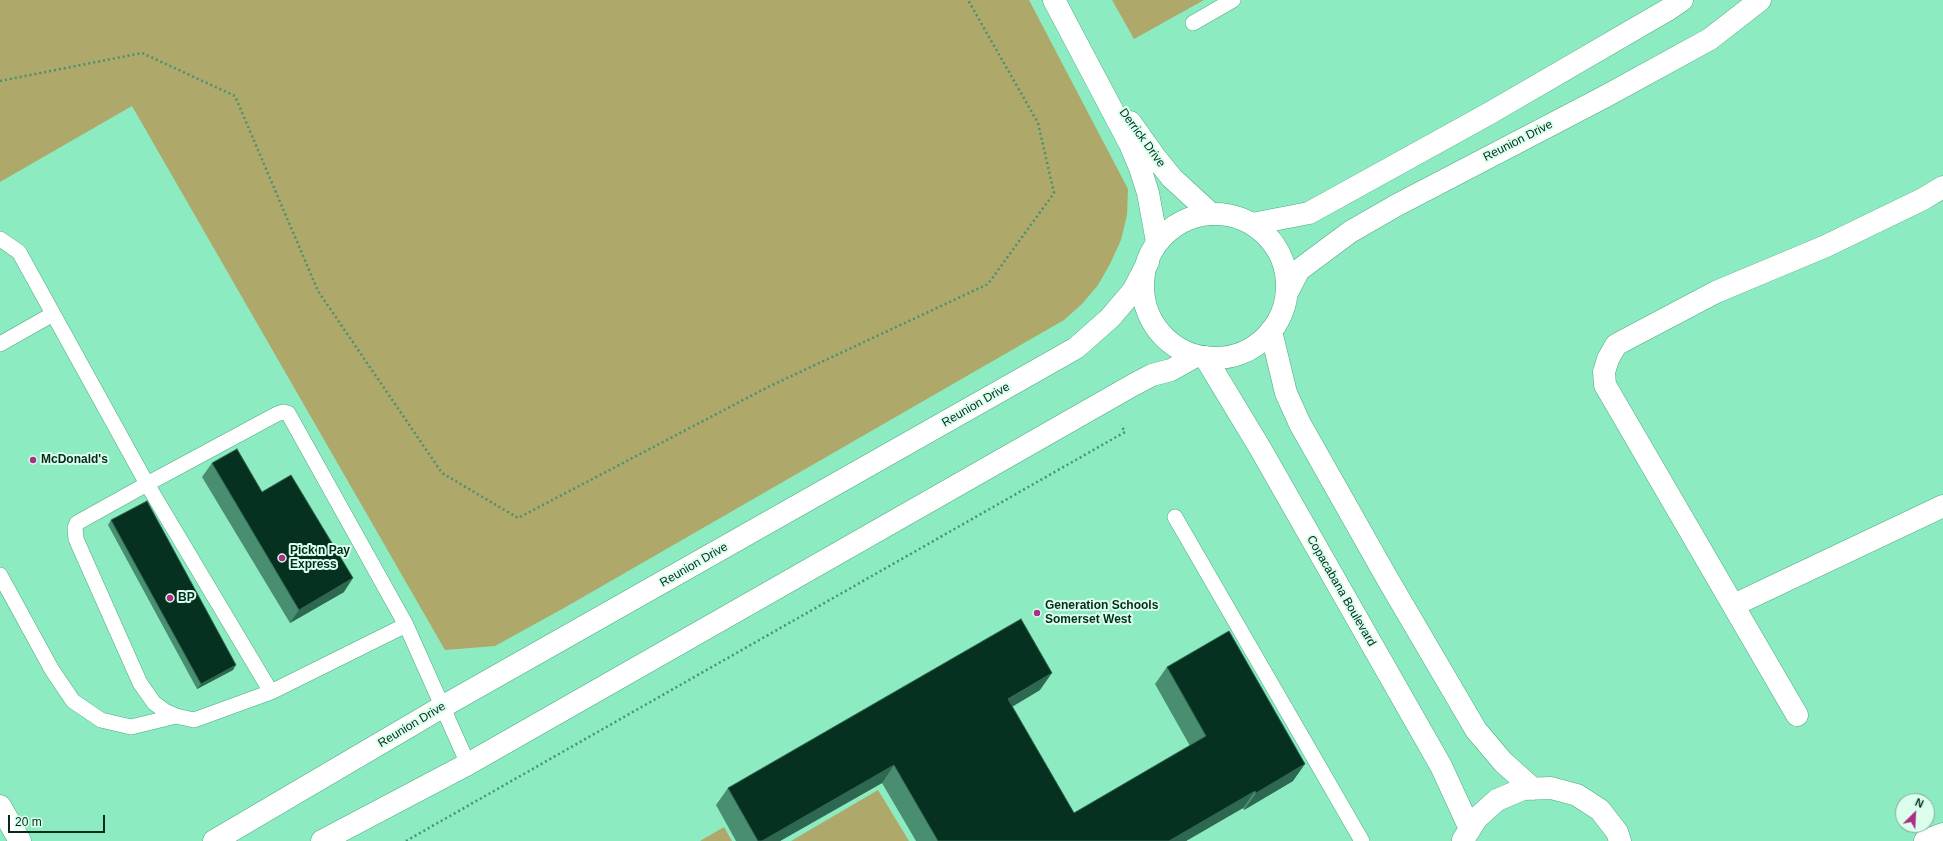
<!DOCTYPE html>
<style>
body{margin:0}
#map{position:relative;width:1943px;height:841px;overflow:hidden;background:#8cebc0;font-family:Helvetica,sans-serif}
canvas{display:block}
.north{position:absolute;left:1895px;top:793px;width:40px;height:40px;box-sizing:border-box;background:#dbffec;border:1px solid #84ab99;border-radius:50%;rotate:24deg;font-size:11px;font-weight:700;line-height:16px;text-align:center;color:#022d1d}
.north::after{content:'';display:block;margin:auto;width:14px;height:18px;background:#ab3084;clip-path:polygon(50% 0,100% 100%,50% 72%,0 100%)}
.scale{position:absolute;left:8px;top:815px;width:97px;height:18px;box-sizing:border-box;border:2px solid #022d1d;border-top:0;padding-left:5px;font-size:12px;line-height:14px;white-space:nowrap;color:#022d1d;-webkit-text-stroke:3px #dbffec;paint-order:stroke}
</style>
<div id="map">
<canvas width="1943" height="841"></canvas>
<div class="north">N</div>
<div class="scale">20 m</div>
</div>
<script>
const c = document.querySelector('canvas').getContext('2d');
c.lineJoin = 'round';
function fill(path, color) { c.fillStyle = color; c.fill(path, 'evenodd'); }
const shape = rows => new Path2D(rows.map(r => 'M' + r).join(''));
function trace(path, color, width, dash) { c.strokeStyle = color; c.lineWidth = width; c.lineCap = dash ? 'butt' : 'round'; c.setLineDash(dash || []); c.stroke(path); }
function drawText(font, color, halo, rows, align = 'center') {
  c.font = font + ' Helvetica,sans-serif'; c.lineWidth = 4; c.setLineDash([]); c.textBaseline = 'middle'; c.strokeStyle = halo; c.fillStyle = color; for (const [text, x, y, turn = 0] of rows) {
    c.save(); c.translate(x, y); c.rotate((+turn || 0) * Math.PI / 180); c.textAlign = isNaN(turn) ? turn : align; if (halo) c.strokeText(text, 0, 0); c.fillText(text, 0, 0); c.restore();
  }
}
const green = shape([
 [0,0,1029,0,1128,189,1127,215,1121,240,1110,264,1098,285,1082,304,1064,320,564,608,495,646,445,650,132,106,0,182],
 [1112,0,1204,0,1134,39],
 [878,790,909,841,791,841],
 [724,827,732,841,700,841]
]);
const path = shape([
 [0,81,142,53,235,96,318,291,442,473,518,518,768,387,988,284,1054,193,1038,123,968,0],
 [406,841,1125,432,1121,425]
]);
const service = shape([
 [1193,23,1233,0],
 [0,239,19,252,147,484,271,692],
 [0,344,53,314],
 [1175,517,1362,841],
 [0,575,52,670,73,701,101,720,131,727,176,716],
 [406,625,271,692,194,720,176,716,165,711,154,703,140,683,76,539,75,528,77,523,147,484,277,414,283,412,288,413,406,625,468,764]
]);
const minor = shape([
 [1054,0,1130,144,1140,168,1148,193,1157,242],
 [1130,122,1155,157,1172,178,1211,214],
 [1271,331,1286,393,1300,424,1387,578,1476,730,1503,762,1533,789],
 [1205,357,1260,448,1441,766,1470,829],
 [1734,605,1943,506],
 [1797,715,1605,385,1604,372,1608,359,1616,345,1625,340,1716,292,1826,246,1923,199,1943,187],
 [1463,840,1477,818,1497,800,1523,789,1551,788,1577,795,1600,810,1617,832,1620,841],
 [1925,841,1943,834]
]);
const tertiary = shape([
 '1143 286a72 72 0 1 1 144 0a72 72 0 1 1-144 0Z',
 [1252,224,1309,213,1490,113,1669,9,1682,0],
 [1287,293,1299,270,1350,232,1397,205,1606,96,1710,39,1760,0],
 [214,841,442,707,1076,348,1110,318,1133,291,1148,262],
 [322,841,468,764,1133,385,1152,375,1171,370,1196,356]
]);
const trunk = shape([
 [0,806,20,841]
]);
const wall = shape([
 [212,463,262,492,344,592,290,623,202,477],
 [111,520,233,670,197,689,108,525],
 [1167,667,1293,781,1244,810,1243,808,1186,841,916,841,882,783,780,841,736,841,716,805,728,788,1040,690,1012,707,1074,813,1190,746,1155,684]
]);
const shadedWall = shape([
 [353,578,344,592,290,623,299,610],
 [236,665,233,670,197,689,201,684],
 [1052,673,1040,690,996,716,1008,699],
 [1305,764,1293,781,1244,810,1256,793],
 [894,765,882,783,780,841,762,841],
 [1255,791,1243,808,1186,841,1169,841]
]);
const building = shape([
 [237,449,262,492,291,475,353,578,299,610,212,463,237,449],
 [147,501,236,665,201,684,111,520,147,501],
 [1021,619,1052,673,1008,699,1074,813,1206,736,1167,667,1229,631,1305,764,1256,793,1255,791,1169,841,938,841,894,765,762,841,758,841,728,788,1021,619]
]);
const markers = [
 [33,460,4,"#ab3084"],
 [282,558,4,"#ab3084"],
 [170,598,4,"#ab3084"],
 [1037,613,4,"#ab3084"]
];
const streetNames = [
 ["Derrick Drive",1142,138,54],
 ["Reunion Drive",1518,141,-27],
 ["Reunion Drive",976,405,-30],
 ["Reunion Drive",694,565,-30],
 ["Copacabana Boulevard",1341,591,60],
 ["Reunion Drive",412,725,-31]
];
const poiNames = [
 ["McDonald's",41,460],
 ["Pick n Pay",290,551],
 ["Express",290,565],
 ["BP",178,598],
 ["Generation Schools",1045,606],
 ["Somerset West",1045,620]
];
fill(green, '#aea86b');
trace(service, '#4baa82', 16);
trace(minor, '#4baa82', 23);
trace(tertiary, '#4baa82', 23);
trace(trunk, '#4baa82', 23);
trace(path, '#4a9072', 2.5, [2, 3]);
trace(service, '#fff', 15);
trace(minor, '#fff', 22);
trace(tertiary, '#fff', 22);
trace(trunk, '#fff', 22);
fill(wall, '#498e70');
fill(shadedWall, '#2e6850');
fill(building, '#063020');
trace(building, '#2e6850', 1);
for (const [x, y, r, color] of markers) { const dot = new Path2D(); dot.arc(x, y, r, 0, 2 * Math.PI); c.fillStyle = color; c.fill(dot); trace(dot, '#dbffec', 1.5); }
drawText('12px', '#022d1d', '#dbffec', streetNames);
drawText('bold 12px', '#022d1d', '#dbffec', poiNames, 'left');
</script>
